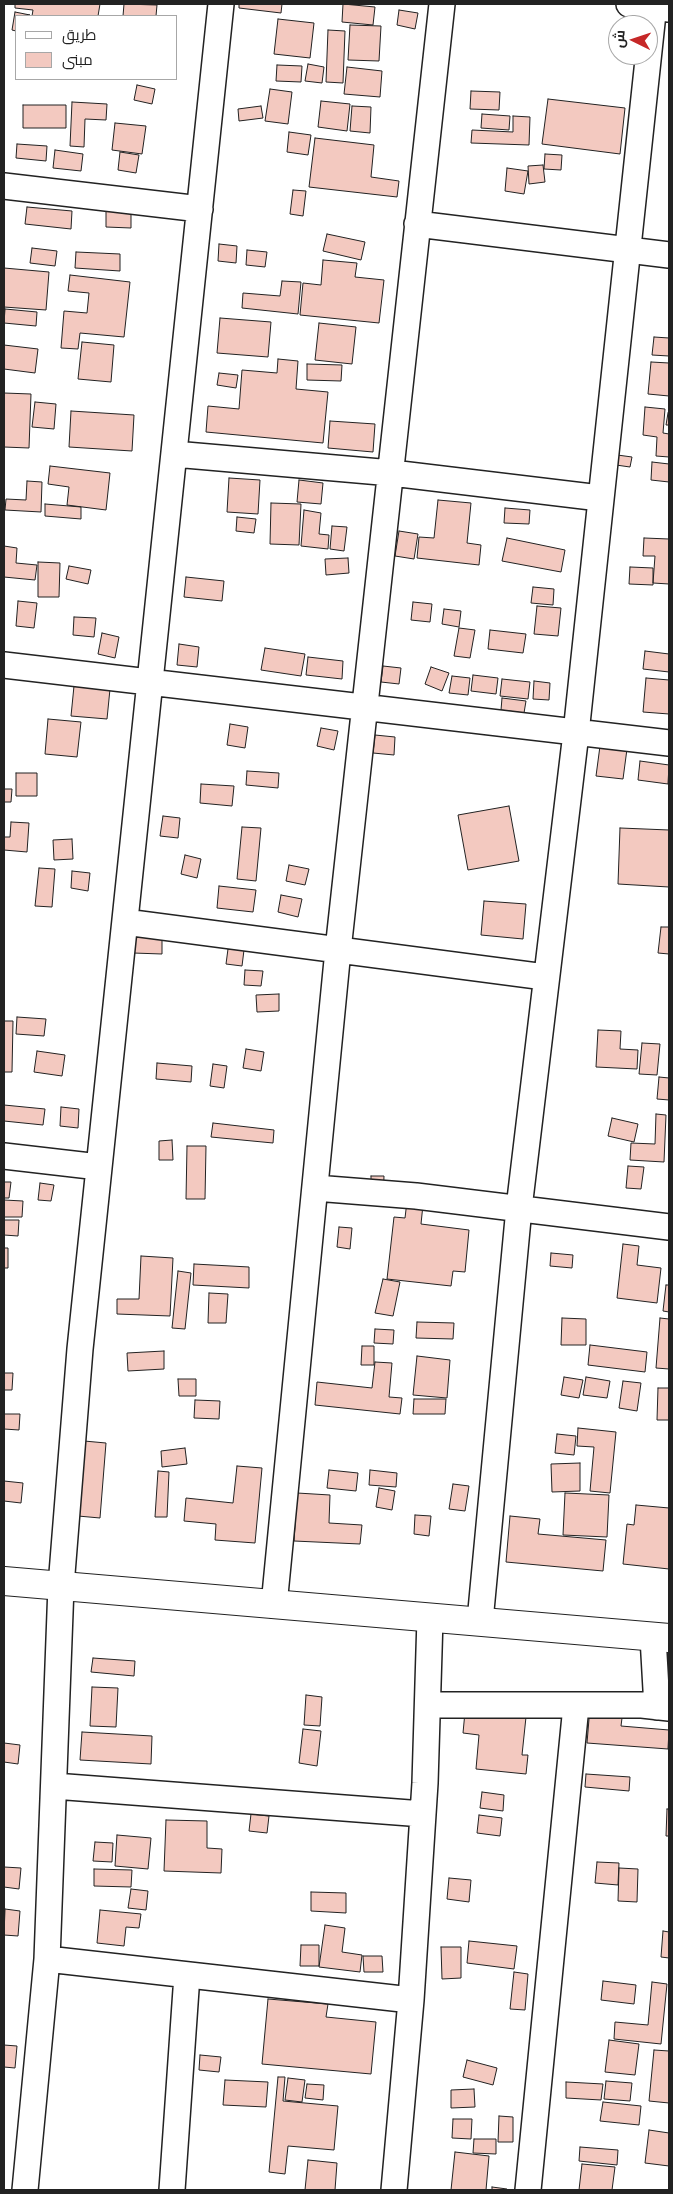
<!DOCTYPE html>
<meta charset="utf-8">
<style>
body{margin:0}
#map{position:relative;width:673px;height:2194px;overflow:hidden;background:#fff;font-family:"Public Sans",Cairo,sans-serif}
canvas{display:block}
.frame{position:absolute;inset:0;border:5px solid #222;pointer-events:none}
.legend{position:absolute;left:15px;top:15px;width:162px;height:65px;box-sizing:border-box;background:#fff;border:1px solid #a7a7a7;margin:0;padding:6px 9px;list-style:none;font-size:15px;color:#222}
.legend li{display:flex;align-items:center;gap:10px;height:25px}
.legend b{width:25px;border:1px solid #a7a7a7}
.north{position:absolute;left:608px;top:15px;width:50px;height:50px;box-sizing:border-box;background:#fff;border:1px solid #a7a7a7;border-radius:50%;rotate:274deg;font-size:14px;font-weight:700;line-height:20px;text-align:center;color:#222}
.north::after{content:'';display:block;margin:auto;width:18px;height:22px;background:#c62828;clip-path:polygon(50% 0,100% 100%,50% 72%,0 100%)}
</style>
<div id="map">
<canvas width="673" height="2194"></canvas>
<div class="frame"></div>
<ul class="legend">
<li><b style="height:6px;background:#fff"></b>طريق</li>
<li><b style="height:14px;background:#f3c9c0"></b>مبنى</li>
</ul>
<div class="north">ش</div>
</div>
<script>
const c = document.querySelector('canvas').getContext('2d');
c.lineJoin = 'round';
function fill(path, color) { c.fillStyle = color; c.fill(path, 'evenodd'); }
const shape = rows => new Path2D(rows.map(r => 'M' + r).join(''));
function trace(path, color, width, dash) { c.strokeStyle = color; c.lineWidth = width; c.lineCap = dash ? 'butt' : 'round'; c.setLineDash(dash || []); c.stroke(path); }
const building = shape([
 [15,4,100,4,98,16,32,16,33,10,15,8,15,4],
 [124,4,157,5,156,16,123,16,124,4],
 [239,4,282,4,281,13,239,8,239,4],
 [343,4,375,7,373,25,342,22,343,4],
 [399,10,418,13,415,29,397,25,399,10],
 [15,12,30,15,16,16,16,31,12,30,15,12],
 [278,19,314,23,310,58,274,54,278,19],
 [350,25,381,26,379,61,348,60,350,25],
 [328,30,345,31,343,83,326,82,328,30],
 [308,64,324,67,322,83,305,81,308,64],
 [277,65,302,66,301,82,276,81,277,65],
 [347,67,382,71,380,97,344,94,347,67],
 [137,85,155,89,152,104,134,100,137,85],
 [270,89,292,92,288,124,265,121,270,89],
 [471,91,500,92,499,110,470,109,471,91],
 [548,99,625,108,620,154,542,144,548,99],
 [321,101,350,104,347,131,318,127,321,101],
 [72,102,107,104,106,120,85,119,84,147,70,146,72,102],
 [23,105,66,105,66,128,23,128,23,105],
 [261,106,263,118,239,121,238,109,261,106],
 [352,106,371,107,370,133,350,131,352,106],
 [482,114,510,116,509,130,481,128,482,114],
 [513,116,530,117,529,145,471,143,472,130,513,132,513,116],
 [115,123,146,126,142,154,112,150,115,123],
 [289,132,311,135,308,155,287,152,289,132],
 [315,138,374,145,371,177,399,181,397,197,309,187,315,138],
 [17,144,47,146,46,161,16,158,17,144],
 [55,150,83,154,81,171,53,168,55,150],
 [120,152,139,155,136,173,118,170,120,152],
 [545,154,562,155,561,170,544,169,545,154],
 [543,165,545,182,529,184,528,166,543,165],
 [507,168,528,171,524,194,505,191,507,168],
 [293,190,306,191,303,216,290,214,293,190],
 [27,207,72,211,71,229,25,224,27,207],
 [106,211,131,212,131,228,106,227,106,211],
 [327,234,365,242,361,260,323,251,327,234],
 [219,244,237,246,236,263,218,261,219,244],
 [32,248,57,251,55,266,30,263,32,248],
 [247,250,267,252,265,267,246,265,247,250],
 [76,252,120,254,120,271,75,268,76,252],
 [323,260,357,263,355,277,384,280,379,323,300,315,303,283,321,285,323,260],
 [4,268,49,272,46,310,4,307,4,268],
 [70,275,130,282,124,337,80,333,78,349,61,348,64,311,87,313,89,293,68,291,70,275],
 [282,281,301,282,298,314,242,308,243,293,280,296,282,281],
 [5,309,37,312,36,326,4,323,5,309],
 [220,318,271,322,268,357,217,353,220,318],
 [319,323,356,327,352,364,315,360,319,323],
 [654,337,669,338,669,356,652,355,654,337],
 [82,342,114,345,111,382,78,379,82,342],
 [4,345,38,349,35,373,4,369,4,345],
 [278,359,298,361,296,389,328,392,323,443,206,432,208,406,239,409,242,370,277,373,278,359],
 [651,362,669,363,669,396,648,394,651,362],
 [307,364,342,365,341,381,307,380,307,364],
 [219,373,238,375,236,388,217,385,219,373],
 [4,393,31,394,29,448,4,447,4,393],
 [35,402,56,404,54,429,32,427,35,402],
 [645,407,665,409,663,433,669,434,669,457,656,456,657,437,643,435,645,407],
 [71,411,134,415,132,451,69,447,71,411],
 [668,413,669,414,669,425,666,425,668,413],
 [330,421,375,424,373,452,328,448,330,421],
 [610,454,632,457,630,467,609,464,610,454],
 [652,462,669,464,669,482,651,480,652,462],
 [50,466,110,473,106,510,67,505,69,487,48,484,50,466],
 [229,478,260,480,258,514,227,512,229,478],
 [299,480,323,483,321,504,297,502,299,480],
 [27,481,42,482,41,512,5,510,6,499,26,500,27,481],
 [438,500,471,503,467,543,481,545,479,565,417,558,419,537,434,538,438,500],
 [271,503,301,504,299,545,270,544,271,503],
 [45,504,81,507,81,519,45,516,45,504],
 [505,508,530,510,529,524,504,523,505,508],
 [304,510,321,513,319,534,329,535,328,549,301,546,304,510],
 [237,517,256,519,254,533,236,531,237,517],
 [332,526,347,527,344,551,330,549,332,526],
 [399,531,418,534,414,559,395,556,399,531],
 [507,538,565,550,561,572,502,561,507,538],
 [644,538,669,539,669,584,653,583,655,556,643,556,644,538],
 [4,546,17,548,16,563,37,565,35,580,4,577,4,546],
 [348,558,349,573,326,575,325,559,348,558],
 [38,562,60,563,59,597,38,597,38,562],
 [69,566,91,570,88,584,66,579,69,566],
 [630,567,653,568,653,585,629,584,630,567],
 [186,577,224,581,222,601,184,597,186,577],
 [533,587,554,589,553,605,531,603,533,587],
 [18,601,37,603,34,628,16,626,18,601],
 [413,602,432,604,430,622,411,620,413,602],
 [537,606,561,608,558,636,534,634,537,606],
 [444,609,461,611,459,627,442,624,444,609],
 [74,617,96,618,94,637,73,635,74,617],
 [459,628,475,630,470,658,454,656,459,628],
 [490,630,526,634,523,653,488,649,490,630],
 [102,633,119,637,115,658,98,654,102,633],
 [179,644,199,647,197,667,177,665,179,644],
 [265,648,305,654,301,676,261,670,265,648],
 [645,651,669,654,669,672,643,669,645,651],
 [308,657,343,661,342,679,306,675,308,657],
 [383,666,401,668,399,684,381,682,383,666],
 [431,667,449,673,442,691,425,684,431,667],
 [473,675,498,678,496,694,471,691,473,675],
 [452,676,470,678,468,695,449,693,452,676],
 [646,678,669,680,669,714,643,712,646,678],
 [502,679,530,682,528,699,500,696,502,679],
 [534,681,550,683,549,700,533,699,534,681],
 [74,686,110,689,107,719,71,716,74,686],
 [502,698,526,701,524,713,501,710,502,698],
 [48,719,81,722,77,757,45,754,48,719],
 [230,724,248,727,245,748,227,745,230,724],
 [321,728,338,731,334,750,317,746,321,728],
 [375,735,395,737,394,755,373,753,375,735],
 [600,746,627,749,623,779,596,776,600,746],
 [640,761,669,765,668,784,638,780,640,761],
 [247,771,279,773,278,788,246,785,247,771],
 [16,773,37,773,37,796,16,796,16,773],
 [201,784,234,786,232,806,200,803,201,784],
 [4,789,12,789,11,802,4,802,4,789],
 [509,806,519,861,468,870,458,815,509,806],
 [163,816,180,818,178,838,160,836,163,816],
 [11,822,29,823,27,852,4,850,4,837,10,837,11,822],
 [242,827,261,828,256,881,237,879,242,827],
 [620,828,669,830,669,887,618,884,620,828],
 [72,839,73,859,54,860,53,840,72,839],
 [185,855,201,859,197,878,181,874,185,855],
 [289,865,309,869,305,885,286,881,289,865],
 [39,868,55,869,52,907,35,906,39,868],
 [72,871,90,873,88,891,71,888,72,871],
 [219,886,256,890,253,912,217,908,219,886],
 [281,895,302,899,298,917,278,912,281,895],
 [484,901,526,904,523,939,481,935,484,901],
 [661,927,669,927,669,954,658,953,661,927],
 [134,930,162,931,162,954,133,953,134,930],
 [228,949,244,950,242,966,226,964,228,949],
 [245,970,263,971,261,986,244,985,245,970],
 [279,994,279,1011,257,1012,256,995,279,994],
 [17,1017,46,1019,44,1036,16,1034,17,1017],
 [4,1021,13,1021,12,1072,4,1072,4,1021],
 [598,1030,621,1031,620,1049,638,1050,637,1069,596,1067,598,1030],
 [642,1043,660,1044,657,1075,639,1074,642,1043],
 [246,1049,264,1052,261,1071,243,1068,246,1049],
 [37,1051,65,1055,62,1076,34,1072,37,1051],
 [157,1063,192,1066,191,1082,156,1079,157,1063],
 [213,1064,227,1066,224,1088,210,1086,213,1064],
 [659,1077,669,1078,669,1100,657,1099,659,1077],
 [4,1105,45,1109,43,1125,4,1121,4,1105],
 [61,1107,79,1109,78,1128,60,1126,61,1107],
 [656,1114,666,1115,664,1162,630,1160,631,1143,655,1144,656,1114],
 [612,1118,638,1124,634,1142,608,1136,612,1118],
 [213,1123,274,1130,273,1143,211,1137,213,1123],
 [172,1140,173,1160,159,1160,159,1141,172,1140],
 [187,1146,206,1146,205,1199,186,1199,187,1146],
 [628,1166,644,1167,641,1189,626,1188,628,1166],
 [371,1176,384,1176,383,1203,371,1203,371,1176],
 [4,1182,11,1182,9,1198,4,1198,4,1182],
 [40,1183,54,1185,51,1201,38,1200,40,1183],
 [408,1193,424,1195,421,1224,469,1230,465,1272,453,1271,451,1286,387,1279,394,1217,405,1218,408,1193],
 [4,1200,23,1201,22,1217,4,1217,4,1200],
 [4,1220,19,1220,18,1236,4,1235,4,1220],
 [339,1227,352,1228,350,1249,337,1247,339,1227],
 [623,1244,639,1246,637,1265,661,1268,657,1303,617,1298,623,1244],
 [4,1248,8,1248,8,1268,4,1268,4,1248],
 [551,1253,573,1255,572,1268,550,1266,551,1253],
 [141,1256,173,1258,170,1316,117,1314,117,1299,139,1299,141,1256],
 [194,1264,249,1267,249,1288,193,1285,194,1264],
 [178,1271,191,1273,185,1329,172,1328,178,1271],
 [383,1279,400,1282,393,1316,375,1313,383,1279],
 [666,1285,669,1285,669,1312,663,1311,666,1285],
 [209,1293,228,1294,226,1323,208,1323,209,1293],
 [562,1318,586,1319,586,1345,561,1345,562,1318],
 [660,1318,669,1319,669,1369,656,1368,660,1318],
 [417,1322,454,1323,453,1339,416,1338,417,1322],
 [375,1329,394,1330,393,1344,374,1343,375,1329],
 [590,1345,647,1352,645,1372,588,1365,590,1345],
 [362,1346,374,1346,374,1365,361,1365,362,1346],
 [164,1351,164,1369,128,1371,127,1353,164,1351],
 [417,1356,450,1360,447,1398,413,1395,417,1356],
 [375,1362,392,1363,389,1397,402,1398,400,1414,315,1405,317,1382,372,1388,375,1362],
 [4,1373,13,1373,12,1390,4,1390,4,1373],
 [564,1377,583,1380,579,1398,561,1395,564,1377],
 [586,1377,610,1381,607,1398,583,1395,586,1377],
 [178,1379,196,1379,196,1396,179,1396,178,1379],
 [623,1381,641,1383,637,1411,619,1408,623,1381],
 [658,1388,669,1388,669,1420,657,1420,658,1388],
 [414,1399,446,1399,445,1414,413,1414,414,1399],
 [195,1400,220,1401,219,1419,194,1418,195,1400],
 [4,1414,20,1414,19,1430,4,1429,4,1414],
 [578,1428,616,1432,610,1493,590,1491,594,1447,577,1446,578,1428],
 [557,1434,576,1436,574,1455,555,1453,557,1434],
 [84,1441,106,1443,100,1518,78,1516,84,1441],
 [185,1448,187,1464,162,1467,161,1451,185,1448],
 [580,1463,580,1491,552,1492,551,1464,580,1463],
 [237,1466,262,1468,255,1543,215,1540,216,1524,184,1521,186,1498,233,1503,237,1466],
 [329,1470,358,1473,356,1491,327,1488,329,1470],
 [370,1470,397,1473,396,1487,369,1485,370,1470],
 [158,1471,169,1472,167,1517,155,1517,158,1471],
 [4,1481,23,1483,21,1503,4,1501,4,1481],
 [453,1484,469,1486,465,1511,449,1509,453,1484],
 [379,1488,395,1491,392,1510,376,1507,379,1488],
 [297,1493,330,1495,329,1523,362,1525,360,1544,294,1541,297,1493],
 [565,1493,609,1495,607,1537,563,1535,565,1493],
 [636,1505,669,1508,669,1569,623,1564,627,1524,634,1525,636,1505],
 [415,1515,431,1516,429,1536,414,1534,415,1515],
 [510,1516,540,1519,538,1534,606,1540,603,1571,506,1562,510,1516],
 [93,1658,135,1661,134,1676,91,1672,93,1658],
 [92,1687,118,1688,116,1727,90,1726,92,1687],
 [306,1695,322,1697,320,1726,304,1725,306,1695],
 [590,1707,623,1710,621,1726,669,1730,668,1749,587,1743,590,1707],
 [465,1712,526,1717,522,1755,528,1755,526,1774,476,1769,479,1735,463,1733,465,1712],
 [303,1729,321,1731,317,1766,299,1763,303,1729],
 [82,1732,152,1736,151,1764,80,1760,82,1732],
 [4,1743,20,1745,18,1764,4,1762,4,1743],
 [586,1774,630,1777,629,1791,585,1787,586,1774],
 [482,1792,504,1795,503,1811,480,1808,482,1792],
 [667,1809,669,1809,669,1836,666,1836,667,1809],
 [251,1814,269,1816,267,1833,249,1831,251,1814],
 [479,1815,502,1818,500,1836,477,1833,479,1815],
 [166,1820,207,1821,207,1848,222,1849,221,1873,164,1871,166,1820],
 [117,1835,151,1838,148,1869,115,1866,117,1835],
 [95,1842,113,1843,112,1862,93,1861,95,1842],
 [597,1862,619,1863,618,1885,595,1883,597,1862],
 [4,1867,21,1868,19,1889,4,1887,4,1867],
 [619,1868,638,1869,637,1902,618,1901,619,1868],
 [94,1869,132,1870,131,1887,94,1886,94,1869],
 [449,1878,471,1880,469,1902,447,1899,449,1878],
 [131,1889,148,1891,146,1910,128,1908,131,1889],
 [311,1892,346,1893,346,1913,311,1911,311,1892],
 [5,1909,20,1911,18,1936,4,1935,5,1909],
 [100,1910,141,1914,139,1928,126,1927,124,1946,97,1943,100,1910],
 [325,1925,345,1928,342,1952,362,1955,360,1972,319,1967,325,1925],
 [663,1931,669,1932,669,1958,661,1957,663,1931],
 [469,1941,517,1946,514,1969,467,1963,469,1941],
 [301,1945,319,1945,319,1966,300,1966,301,1945],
 [441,1947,461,1947,461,1978,442,1979,441,1947],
 [363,1956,382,1956,383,1972,364,1972,363,1956],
 [514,1972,528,1974,525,2010,510,2009,514,1972],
 [603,1981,636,1985,634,2004,601,2000,603,1981],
 [652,1982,667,1984,661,2044,614,2039,615,2022,648,2025,652,1982],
 [268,1999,328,2004,326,2017,376,2022,371,2074,262,2064,268,1999],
 [609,2040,639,2044,635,2075,605,2072,609,2040],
 [4,2045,17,2046,15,2068,4,2067,4,2045],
 [654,2050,669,2051,669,2103,649,2101,654,2050],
 [200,2055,221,2057,219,2072,199,2070,200,2055],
 [467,2060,497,2068,493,2085,463,2077,467,2060],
 [278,2077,285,2077,283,2101,338,2106,334,2150,288,2146,285,2174,269,2172,278,2077],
 [288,2078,305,2080,302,2102,285,2100,288,2078],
 [225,2080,268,2082,266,2107,223,2105,225,2080],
 [606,2081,632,2083,630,2101,604,2099,606,2081],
 [566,2082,603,2084,601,2100,566,2098,566,2082],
 [307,2084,324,2085,323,2100,305,2098,307,2084],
 [474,2089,475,2107,451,2108,451,2090,474,2089],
 [603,2102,641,2106,639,2125,600,2121,603,2102],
 [499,2116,513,2117,513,2142,498,2142,499,2116],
 [453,2119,472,2119,471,2139,452,2138,453,2119],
 [649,2130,669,2133,669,2166,645,2163,649,2130],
 [474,2139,496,2139,496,2154,473,2153,474,2139],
 [580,2147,618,2150,617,2165,579,2161,580,2147],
 [455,2152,489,2156,486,2190,451,2190,455,2152],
 [308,2160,337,2163,335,2190,305,2190,308,2160],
 [582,2164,615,2167,612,2190,579,2190,582,2164],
 [492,2187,507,2189,507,2190,492,2190,492,2187]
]);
const street = shape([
 [629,4,669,9],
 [4,186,200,209],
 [417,224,669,255],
 [174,454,392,473,600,498],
 [4,665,669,743],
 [125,922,545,977],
 [4,1156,99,1167],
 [315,1188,416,1196,669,1227],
 [274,1605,338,950,442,4],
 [480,1621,519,1208,576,733,654,4],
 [653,1637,657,1707],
 [428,1705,642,1705,669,1708],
 [54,1786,423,1814],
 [47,1959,411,2000],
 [25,2190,47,1959,61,1586,80,1349,221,4],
 [172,2190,187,1975],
 [394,2190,411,2000,425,1783,430,1618],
 [528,2190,576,1706]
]);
const highway = shape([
 [4,1581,669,1638]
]);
fill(building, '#f3c9c0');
trace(building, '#222', 1);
trace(street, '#222', 28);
trace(highway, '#222', 30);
trace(street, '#fff', 25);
trace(highway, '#fff', 28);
</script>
